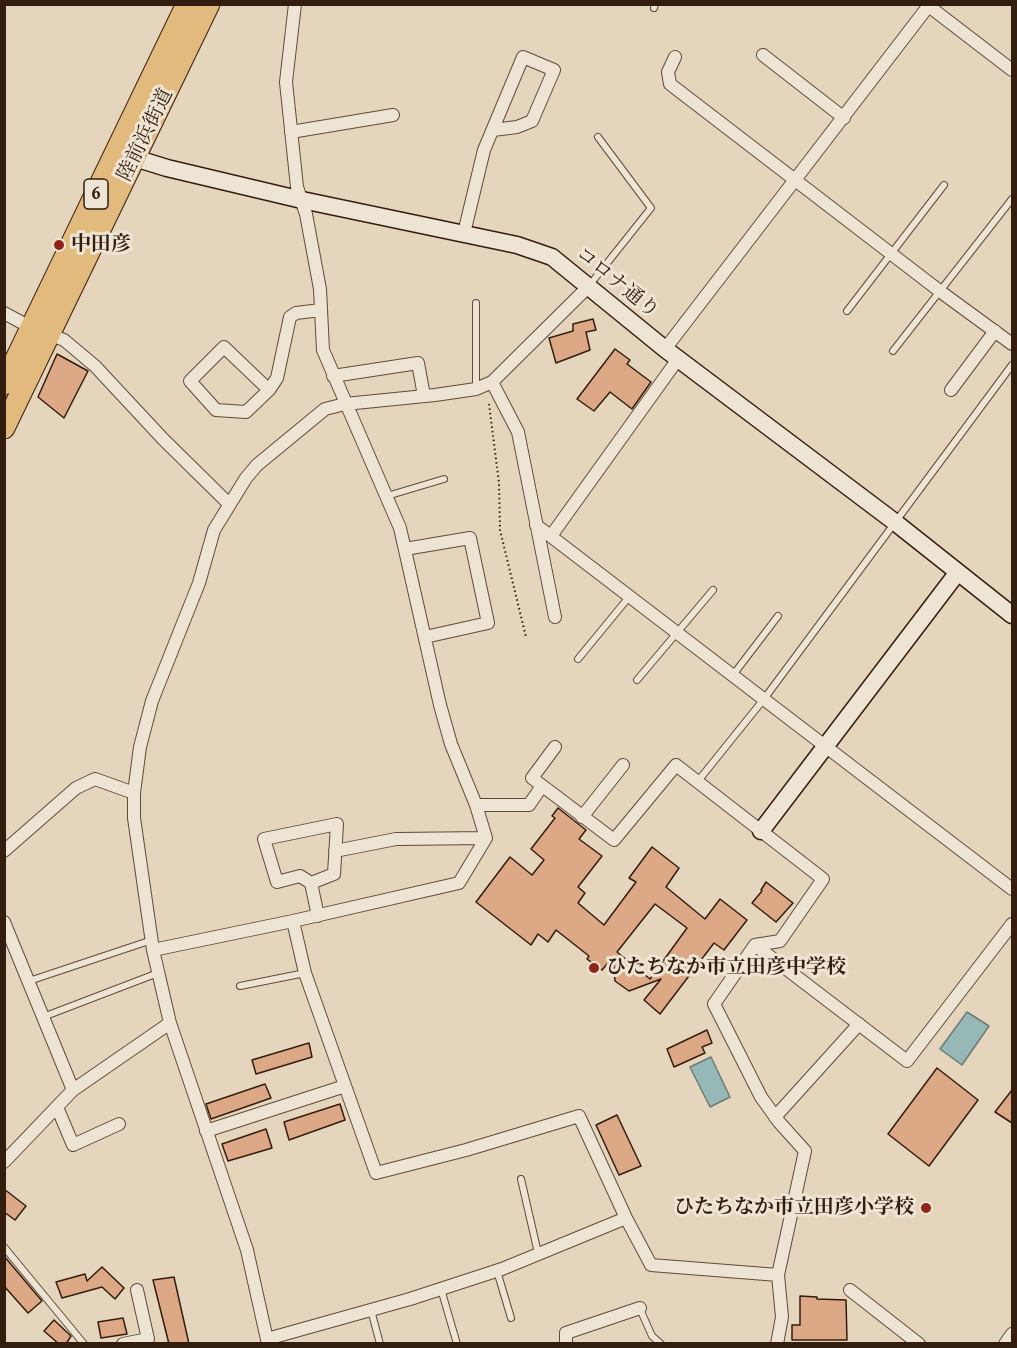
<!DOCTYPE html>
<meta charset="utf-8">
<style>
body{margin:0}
#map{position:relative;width:1017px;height:1348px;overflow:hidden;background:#e4d5bc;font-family:"Gentium Book Plus",serif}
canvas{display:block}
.frame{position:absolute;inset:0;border:6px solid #331d0f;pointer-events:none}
</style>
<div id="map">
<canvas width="1017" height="1348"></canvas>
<div class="frame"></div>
</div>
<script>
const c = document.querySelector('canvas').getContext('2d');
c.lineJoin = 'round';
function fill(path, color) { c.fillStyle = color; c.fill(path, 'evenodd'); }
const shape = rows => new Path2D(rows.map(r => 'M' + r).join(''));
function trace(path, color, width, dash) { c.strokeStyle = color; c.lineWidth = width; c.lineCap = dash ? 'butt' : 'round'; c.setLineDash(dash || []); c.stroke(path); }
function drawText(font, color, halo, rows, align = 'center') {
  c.font = font + ' "Gentium Book Plus","Noto Serif JP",serif'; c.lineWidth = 6; c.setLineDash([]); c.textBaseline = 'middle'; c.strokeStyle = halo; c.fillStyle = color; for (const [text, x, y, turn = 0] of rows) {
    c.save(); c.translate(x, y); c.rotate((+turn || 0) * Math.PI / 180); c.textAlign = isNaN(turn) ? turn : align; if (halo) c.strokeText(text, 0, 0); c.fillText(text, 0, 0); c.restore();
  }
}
const water = shape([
 [967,1012,989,1026,962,1065,940,1049,967,1012],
 [711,1057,730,1097,710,1107,690,1067,711,1057]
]);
const building = shape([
 [593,319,596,330,586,332,590,350,556,363,549,338,573,331,573,324,593,319],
 [615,349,630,360,627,364,651,382,632,409,610,392,594,411,577,399,615,349],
 [57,354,88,371,64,418,38,397,57,354],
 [558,808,586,830,579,839,602,856,578,887,585,893,578,903,604,925,636,882,629,878,652,847,679,868,666,887,705,919,720,899,747,920,724,950,714,943,660,1014,644,1000,661,979,629,991,615,981,613,957,602,970,587,959,589,956,556,930,548,942,538,934,531,945,476,902,510,857,532,875,544,860,531,849,555,818,552,816,558,808],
 [655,904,687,928,650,979,617,952,655,904],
 [766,882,793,903,776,922,752,903,762,891,761,890,766,882],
 [707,1030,712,1043,702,1047,705,1053,674,1067,667,1049,707,1030],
 [309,1043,312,1057,256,1074,252,1060,309,1043],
 [937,1068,978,1100,929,1166,888,1134,937,1068],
 [265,1084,271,1098,211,1119,206,1104,265,1084],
 [1012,1090,1012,1123,995,1112,1012,1090],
 [340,1104,345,1120,289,1140,284,1122,340,1104],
 [617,1115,641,1166,619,1175,596,1125,617,1115],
 [266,1129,272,1148,228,1161,222,1144,266,1129],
 [4,1189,26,1206,15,1220,4,1212,4,1189],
 [4,1256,42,1301,28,1313,4,1286,4,1256],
 [102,1267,124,1288,115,1299,102,1287,62,1298,56,1282,85,1274,87,1281,102,1267],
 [174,1277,189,1344,169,1344,153,1280,174,1277],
 [800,1296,817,1297,817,1299,846,1300,847,1340,792,1340,792,1325,800,1325,800,1296],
 [123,1318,127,1334,101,1338,98,1322,123,1318],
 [54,1320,71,1336,66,1344,59,1344,44,1331,54,1320]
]);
const path = shape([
 [489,404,499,483,500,530,526,637]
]);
const lane = shape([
 [654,8,655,4],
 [588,287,651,208,598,137],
 [476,303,476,388],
 [847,311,944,185],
 [893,351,1012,199],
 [387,496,444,479],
 [578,659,629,597],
 [733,675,778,616],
 [637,680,713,590],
 [698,781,764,699,1012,365],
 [29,981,152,940],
 [240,986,305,973],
 [43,1017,158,973],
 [521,1179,538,1253],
 [4,1247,84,1344],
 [497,1271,511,1318],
 [441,1289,457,1344],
 [640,1309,652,1336,661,1344],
 [371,1310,380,1344]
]);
const street = shape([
 [926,4,1012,70],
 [763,55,844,118],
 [675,57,668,72,670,84,941,292,1012,344],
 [291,132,393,115],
 [464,233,484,150,523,57,554,70,532,121,517,127,493,130],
 [4,313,32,328,64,340,95,366,163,439,229,504],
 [665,349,930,4],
 [333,376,418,363,424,396],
 [492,382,518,432,555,617],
 [269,390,224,347,190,381,216,410,246,412,269,390,277,378,290,317,296,313,321,310],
 [951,390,995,331],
 [536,525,1012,889],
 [551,536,678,359],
 [405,549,470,538,488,623,425,637],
 [555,747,532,778,614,840,676,765,823,879,780,941,755,945,714,1004,761,1097,779,1122,805,1151,778,1275,782,1317,777,1344],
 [476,805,529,805,542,786],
 [582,817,623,765],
 [4,851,76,788,95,779,134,793],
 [335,851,396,839,486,838],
 [311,883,334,874,337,824,264,839,277,882,300,876,311,883,318,916],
 [293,921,305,973,376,1173,466,1150,579,1116,626,1218,651,1265,778,1275],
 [4,922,73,1090],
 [755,945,907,1061,1012,924],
 [153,950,293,921,459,883,486,838,476,805,451,744,440,705,400,528,323,350,320,289,306,214,297,187,286,82,295,4],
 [57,1107,73,1145,119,1124],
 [775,1117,859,1024],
 [206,1131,345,1086],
 [4,1162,73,1090,170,1023],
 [850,1290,919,1344],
 [267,1339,410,1299,502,1269,626,1218],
 [123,1344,148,1339,137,1290],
 [268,1344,247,1250,170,1023,153,950,134,818,134,793,140,747,152,701,199,583,214,530,246,478,257,465,325,409,345,404,435,395,476,389,492,382,588,287],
 [566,1344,566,1333,640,1308],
 [1005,1344,1012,1334]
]);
const secondary = shape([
 [125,155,167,168,302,200,517,245,552,257,665,349,896,523,1012,615],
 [761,831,958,572]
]);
const highway = shape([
 [4,384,187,4],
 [4,428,209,4]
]);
const markers = [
 [59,245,6,"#8f2418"],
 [594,968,6,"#8f2418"],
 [926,1208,6,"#8f2418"]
];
const shields = [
 [96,194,24]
];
const shieldNames = [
 ["6",96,194]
];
const streetNames = [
 ["陸前浜街道",146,135,-64],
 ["コロナ通り",617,283,39]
];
const poiNames = [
 ["中田彦",71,245],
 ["ひたちなか市立田彦中学校",606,968],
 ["ひたちなか市立田彦小学校",914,1208,"right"]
];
fill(water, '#96b8b6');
trace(water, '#6e7a73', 1.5);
fill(building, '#dda886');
trace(building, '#331d0f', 1.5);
trace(lane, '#5f4b3a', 8);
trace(street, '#5f4b3a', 14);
trace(secondary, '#331d0f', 19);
trace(highway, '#331d0f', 23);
trace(path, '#331d0f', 2, [1.5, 3]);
trace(lane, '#ede4d3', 6);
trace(street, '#ede4d3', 12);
trace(secondary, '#ede4d3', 16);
trace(highway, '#e2ba7e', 21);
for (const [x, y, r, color] of markers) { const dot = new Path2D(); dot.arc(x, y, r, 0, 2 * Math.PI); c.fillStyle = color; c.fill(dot); trace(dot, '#ede4d3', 2); }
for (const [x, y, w] of shields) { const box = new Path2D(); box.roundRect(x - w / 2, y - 15, w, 30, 4.5); c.fillStyle = '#ede4d3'; c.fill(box); trace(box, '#331d0f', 1.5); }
drawText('bold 18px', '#331d0f', null, shieldNames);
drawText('20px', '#331d0f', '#ede4d3', streetNames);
drawText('bold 20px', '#331d0f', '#ede4d3', poiNames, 'left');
</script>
